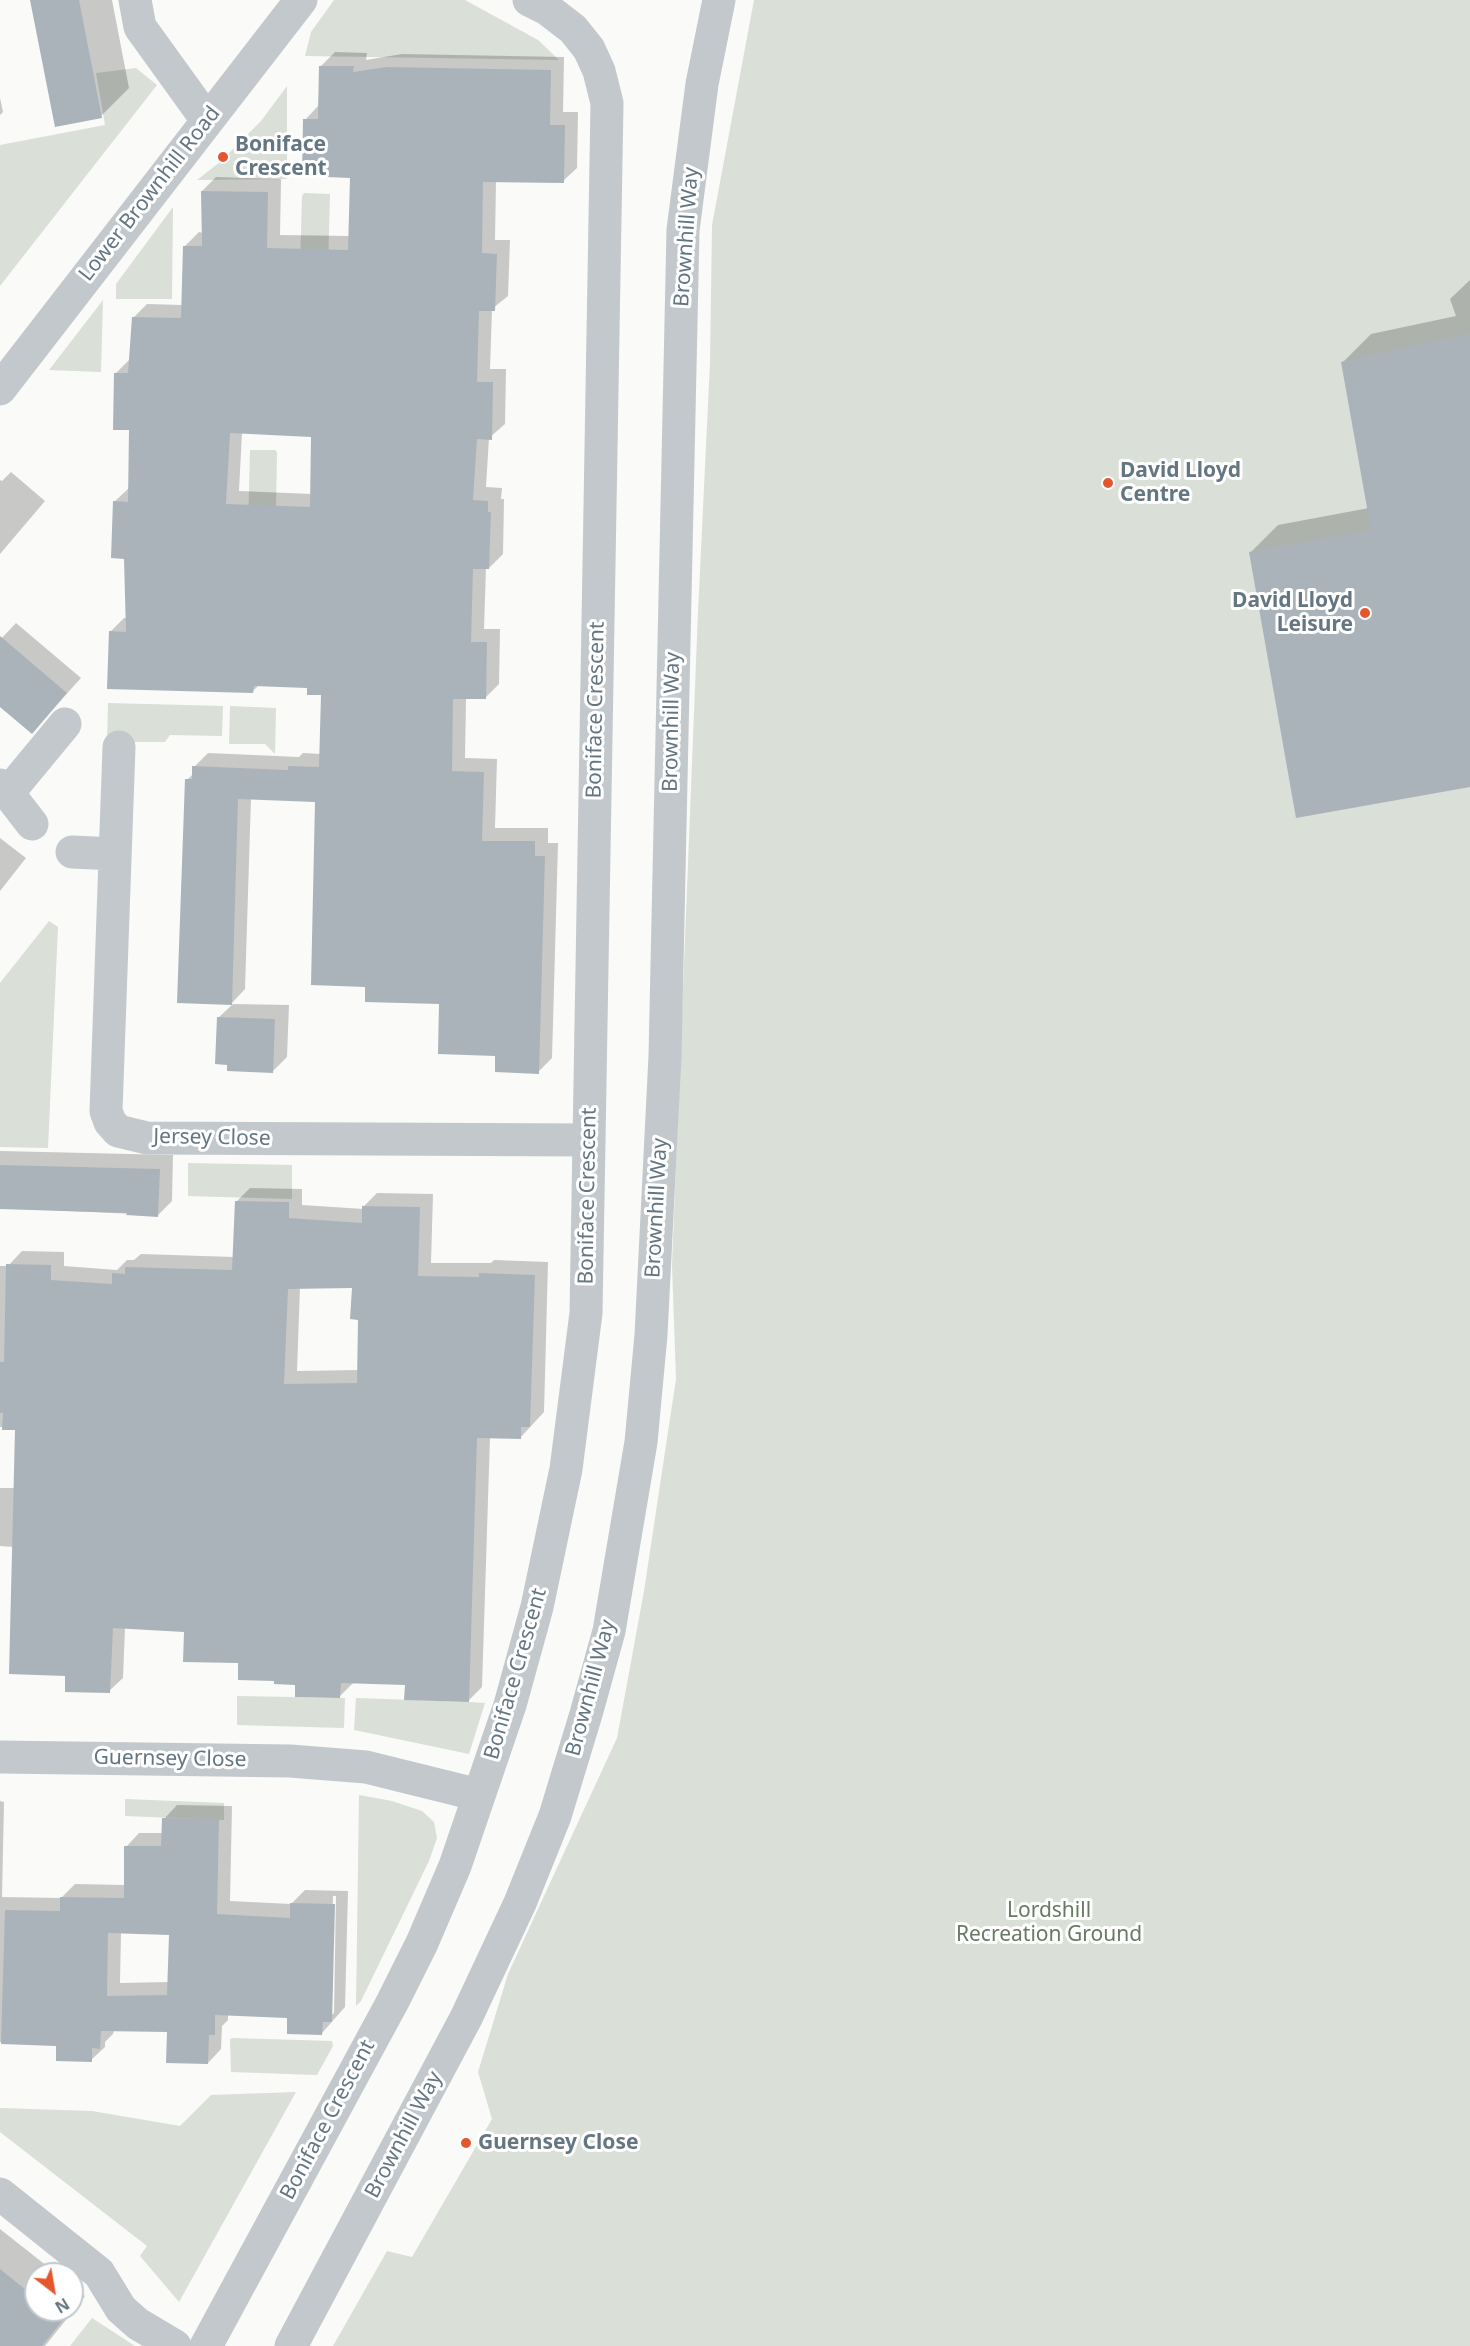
<!DOCTYPE html>
<style>
body{margin:0}
#map{position:relative;width:1470px;height:2346px;overflow:hidden;background:#fafaf8;font-family:"Noto Sans",sans-serif}
canvas{display:block}
.north{position:absolute;left:24px;top:2262px;width:60px;height:60px;box-sizing:border-box;background:#fff;border:2px solid #c1c8cd;border-radius:50%;rotate:149deg;font-size:16px;font-weight:700;line-height:24px;text-align:center;color:#657683}
.north::after{content:'';display:block;margin:auto;width:21px;height:27px;background:#e4572e;clip-path:polygon(50% 0,100% 100%,50% 72%,0 100%)}
</style>
<div id="map">
<canvas width="1470" height="2346"></canvas>
<div class="north">N</div>
</div>
<script>
const c = document.querySelector('canvas').getContext('2d');
c.lineJoin = 'round';
function fill(path, color) { c.fillStyle = color; c.fill(path, 'evenodd'); }
const shape = rows => new Path2D(rows.map(r => 'M' + r).join(''));
function trace(path, color, width, dash) { c.strokeStyle = color; c.lineWidth = width; c.lineCap = dash ? 'butt' : 'round'; c.setLineDash(dash || []); c.stroke(path); }
function drawText(font, color, halo, rows, align = 'center') {
  c.font = font + ' "Noto Sans",sans-serif'; c.lineWidth = 6; c.setLineDash([]); c.textBaseline = 'middle'; c.strokeStyle = halo; c.fillStyle = color; for (const [text, x, y, turn = 0] of rows) {
    c.save(); c.translate(x, y); c.rotate((+turn || 0) * Math.PI / 180); c.textAlign = isNaN(turn) ? turn : align; if (halo) c.strokeText(text, 0, 0); c.fillText(text, 0, 0); c.restore();
  }
}
const green = shape([
 [334,0,465,0,538,40,559,60,305,56,311,32],
 [754,0,1470,0,1470,2346,333,2346,387,2251,412,2257,492,2119,478,2072,508,1974,617,1738,644,1591,676,1379,672,1265,698,612,710,363,712,225],
 [136,68,157,85,0,286,0,145,105,125,96,73],
 [287,86,287,179,197,180,220,162,261,121],
 [304,193,330,194,327,309,299,305,302,196],
 [173,207,172,299,116,299,116,284],
 [103,300,101,372,49,370],
 [250,450,275,450,277,452,275,567,247,568],
 [108,703,223,706,222,736,170,735,165,742,107,742],
 [230,706,276,708,275,754,265,744,229,744],
 [49,921,58,927,48,1148,0,1147,0,983],
 [188,1163,292,1165,292,1199,188,1196],
 [237,1696,345,1698,344,1728,237,1725],
 [356,1698,469,1702,485,1703,469,1754,354,1730],
 [359,1795,392,1801,422,1811,434,1822,437,1838,429,1861,361,2001,356,2006],
 [125,1799,224,1803,224,1820,125,1816],
 [233,2038,332,2041,333,2046,317,2075,231,2072,230,2039],
 [296,2092,179,2302,140,2256,147,2246,0,2132,0,2108,92,2111,180,2126,211,2095],
 [92,2318,135,2346,70,2346]
]);
const shadow = shape([
 [32,0,112,0,129,88,101,116],
 [335,52,367,53,366,60,402,54,564,57,563,112,578,112,577,168,563,181,496,180,495,240,510,240,508,296,492,309,490,369,506,369,505,424,489,438,486,487,502,488,501,499,504,499,503,554,489,568,486,567,484,629,500,629,499,684,485,698,466,698,465,758,497,759,495,828,548,828,548,843,558,843,552,1058,538,1072,497,1055,441,1002,367,986,317,800,251,798,245,989,232,1003,187,780,194,773,194,767,208,753,299,757,303,753,321,754,322,694,309,687,260,684,253,691,110,632,124,618,127,618,126,557,114,502,129,488,131,429,116,373,130,359,133,318,147,304,183,305,185,246,199,232,203,233,202,191,216,177,281,179,280,235,350,236,352,176,305,120,318,106,321,66],
 [242,432,313,435,312,494,239,491],
 [0,98,3,112,0,115],
 [1470,280,1470,785,1250,553,1278,525,1369,508,1343,362,1371,334,1456,316,1450,299],
 [11,472,45,501,0,554,0,480,2,481],
 [16,623,81,678,32,732,0,704,0,640],
 [0,838,26,858,0,891],
 [233,1004,289,1005,287,1057,273,1071,229,1063,218,1018],
 [0,1151,173,1155,172,1201,158,1215,0,1208],
 [250,1188,302,1189,302,1205,364,1209,364,1206,377,1193,433,1194,431,1263,491,1263,494,1260,548,1262,544,1412,520,1438,490,1437,482,1687,468,1701,406,1683,354,1682,340,1696,297,1683,275,1680,185,1630,125,1627,123,1678,109,1691,67,1675,14,1547,0,1546,0,1488,15,1488,16,1428,0,1427,0,1266,8,1266,22,1251,64,1252,64,1266,117,1270,127,1260,134,1260,141,1254,234,1257,236,1202],
 [353,1286,360,1319,359,1370,297,1371,300,1287],
 [0,1801,4,1802,2,1897,61,1898,75,1884,125,1885,126,1847,139,1833,163,1833,164,1819,177,1805,232,1806,230,1901,291,1904,305,1890,348,1891,345,2007,322,2033,289,2017,228,2014,228,2020,222,2026,221,2049,208,2063,168,2031,114,2030,113,2034,105,2042,105,2047,91,2060,58,2045,0,2042],
 [333,1896,336,1896,334,2013,330,2016],
 [121,1932,170,1933,169,1982,120,1983],
 [0,2229,57,2274,36,2274,36,2310,72,2310,72,2286,85,2296,45,2346,0,2346]
]);
const building = shape([
 [30,0,79,0,102,118,55,127],
 [319,66,354,66,353,72,387,67,551,70,550,125,565,125,564,183,483,182,482,253,497,254,495,311,479,311,477,382,493,382,492,440,477,439,473,500,488,501,488,512,491,512,489,569,473,569,471,642,487,642,486,699,453,699,452,771,484,772,482,841,535,841,535,856,545,856,539,1074,495,1072,495,1056,438,1054,439,1004,365,1002,365,987,311,985,315,802,238,799,232,1005,177,1003,185,779,192,779,192,766,288,770,288,766,319,767,321,695,307,695,307,688,254,686,253,693,107,689,109,631,126,632,124,559,111,558,113,501,128,502,129,430,113,430,114,373,128,373,132,317,181,318,183,246,202,246,201,191,268,192,267,248,348,250,350,178,302,176,303,119,318,119],
 [230,433,311,437,310,507,226,504],
 [1470,333,1470,787,1296,818,1249,552,1371,530,1341,362],
 [0,636,67,693,32,734,0,707],
 [217,1017,275,1019,273,1073,227,1071,227,1065,215,1064],
 [0,1165,160,1169,158,1217,126,1215,127,1213,0,1209],
 [235,1201,289,1202,289,1218,362,1223,362,1206,420,1207,418,1276,479,1277,479,1273,535,1275,530,1427,521,1427,521,1439,477,1438,469,1702,404,1700,405,1685,341,1683,340,1698,295,1697,295,1685,274,1684,274,1681,238,1680,238,1663,183,1662,184,1632,113,1628,110,1693,65,1692,65,1676,9,1674,15,1430,2,1430,3,1413,0,1413,0,1362,4,1362,6,1264,51,1265,51,1280,112,1284,112,1273,125,1274,125,1267,232,1270],
 [352,1288,350,1319,358,1320,357,1383,284,1384,288,1289],
 [162,1818,219,1819,217,1914,290,1918,290,1903,335,1904,332,2022,323,2022,322,2035,287,2034,287,2018,215,2015,215,2035,209,2035,208,2064,166,2063,167,2032,101,2031,100,2049,92,2048,92,2062,56,2061,56,2046,1,2044,5,1910,60,1911,60,1897,124,1898,124,1846,161,1846],
 [108,1933,169,1935,167,1995,107,1996],
 [0,2269,36,2298,36,2310,52,2310,63,2320,42,2346,0,2346]
]);
const minor = shape([
 [135,0,140,27,207,120],
 [0,389,301,0],
 [119,747,106,1111,110,1122,118,1131,147,1138,589,1140],
 [0,785,8,793,32,824],
 [8,793,65,724],
 [72,852,115,854],
 [0,1757,290,1761,366,1767,479,1795],
 [0,2194,99,2273,121,2309,138,2324,175,2346],
 [206,2346,393,2001,422,1943,455,1866,510,1705,537,1607,566,1469,586,1313,607,103,599,71,589,49,573,29,547,9,529,0],
 [291,2346,466,2018,520,1903,555,1816,586,1714,609,1631,641,1442,651,1335,665,1056,683,230,702,84,719,0]
]);
const markers = [
 [223,157,6,"#e4572e"],
 [1108,483,6,"#e4572e"],
 [1365,613,6,"#e4572e"],
 [466,2143,6,"#e4572e"]
];
const poiNames = [
 ["Boniface",235,145],
 ["Crescent",235,169],
 ["David Lloyd",1120,471],
 ["Centre",1120,495],
 ["David Lloyd",1353,601,"right"],
 ["Leisure",1353,625,"right"],
 ["Guernsey Close",478,2143]
];
const streetNames = [
 ["Lower Brownhill Road",150,194,-52],
 ["Brownhill Way",687,237,-86],
 ["Boniface Crescent",596,710,-89],
 ["Brownhill Way",672,722,-89],
 ["Jersey Close",212,1138,1],
 ["Boniface Crescent",588,1196,-89],
 ["Brownhill Way",657,1208,-87],
 ["Boniface Crescent",516,1674,-74],
 ["Brownhill Way",591,1688,-75],
 ["Guernsey Close",170,1759,1],
 ["Boniface Crescent",328,2120,-62],
 ["Brownhill Way",404,2135,-62]
];
const parkNames = [
 ["Lordshill",1049,1911],
 ["Recreation Ground",1049,1935]
];
fill(green, '#dadfd7');
fill(shadow, '#0003');
fill(building, '#aab3b9');
trace(minor, '#c3c8cc', 33);
for (const [x, y, r, color] of markers) { const dot = new Path2D(); dot.arc(x, y, r, 0, 2 * Math.PI); c.fillStyle = color; c.fill(dot); trace(dot, '#fff', 2); }
drawText('bold 21px', '#657683', '#fff', poiNames, 'left');
drawText('21px', '#657683', '#fff', streetNames);
drawText('21px', '#687a64', '#fff', parkNames);
</script>
